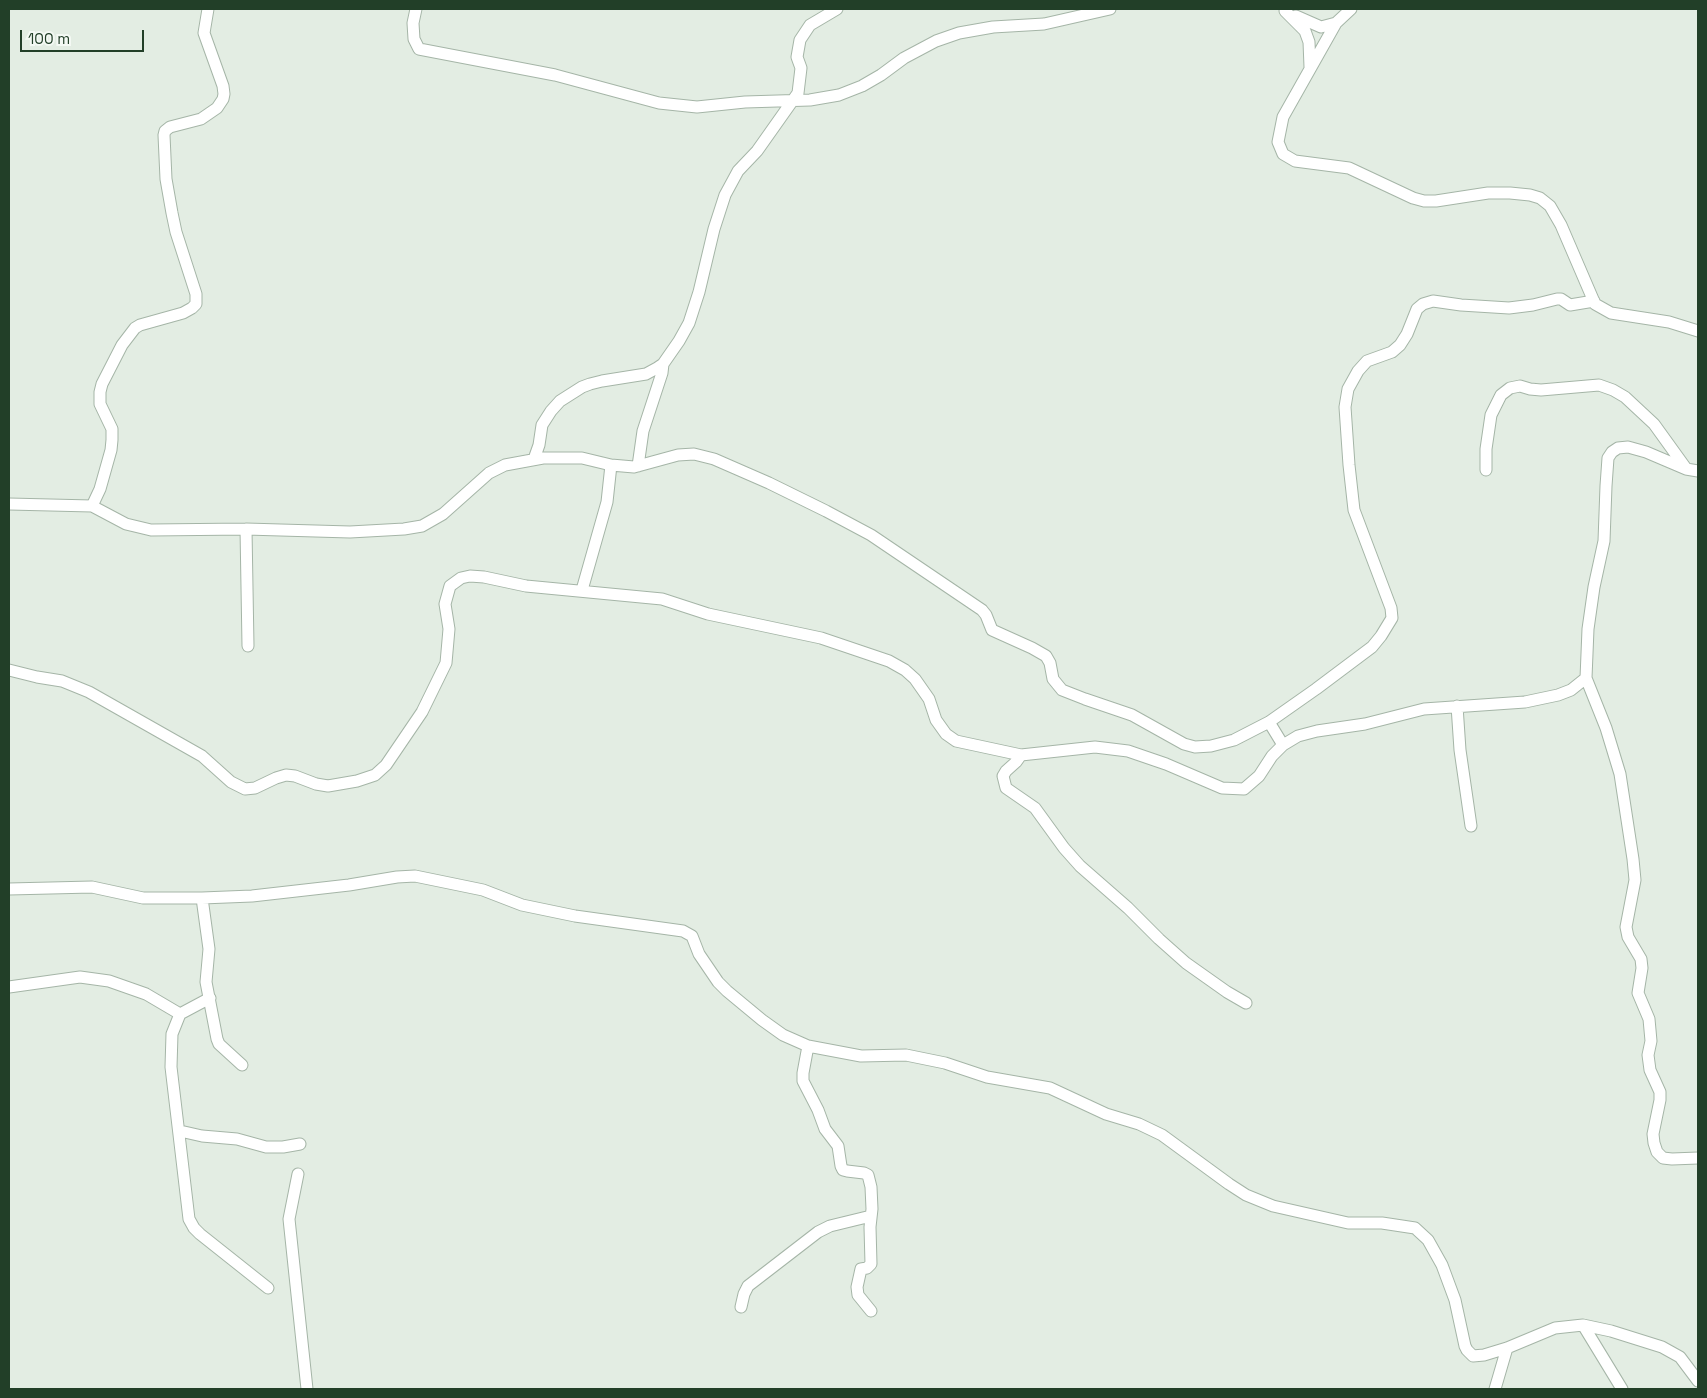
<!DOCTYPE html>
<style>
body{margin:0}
#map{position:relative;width:1707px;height:1398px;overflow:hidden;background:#e3ede3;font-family:"Space Grotesk",sans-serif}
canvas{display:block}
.frame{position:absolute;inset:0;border:10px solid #223f28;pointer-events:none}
.scale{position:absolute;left:20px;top:30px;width:124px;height:22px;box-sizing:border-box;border:2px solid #223f28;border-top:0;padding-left:6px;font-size:15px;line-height:18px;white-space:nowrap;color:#223f28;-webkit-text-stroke:4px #f4f9f4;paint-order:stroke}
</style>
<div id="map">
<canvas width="1707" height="1398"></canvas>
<div class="frame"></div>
<div class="scale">100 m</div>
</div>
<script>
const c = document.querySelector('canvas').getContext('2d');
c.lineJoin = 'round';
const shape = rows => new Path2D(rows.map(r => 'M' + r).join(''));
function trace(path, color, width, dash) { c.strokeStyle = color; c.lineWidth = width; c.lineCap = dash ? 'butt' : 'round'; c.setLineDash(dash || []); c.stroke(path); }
const minor = shape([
 [416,9,413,23,414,39,419,49,555,75,659,103,697,107,745,102,810,100,839,95,862,86,881,75,904,58,936,41,959,33,993,27,1044,24,1110,9],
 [1351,9,1336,23,1283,117,1278,142,1283,154,1295,161,1349,168,1413,198,1424,201,1436,201,1488,193,1510,193,1530,195,1540,198,1550,206,1561,225,1595,304,1611,313,1669,322,1698,331],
 [1285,11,1305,31,1309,42,1310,67],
 [1296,16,1321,27,1336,23],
 [534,459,539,445,542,425,551,411,560,401,582,387,590,384,602,381,646,374,657,368,663,364,679,341,689,323,699,292,714,229,725,195,738,171,757,151,798,93,801,68,797,57,800,40,810,25,837,9],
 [638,466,643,431,662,373,663,364],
 [1486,470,1486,449,1491,415,1501,395,1510,388,1520,386,1530,389,1541,390,1599,385,1613,390,1625,397,1654,424,1685,467],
 [9,504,92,506,126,524,151,530,246,529,350,532,404,529,422,526,443,514,489,473,505,465,543,458,582,458,611,465,634,467,678,455,694,454,714,459,769,483,826,511,871,535,982,610,986,615,992,630,1032,648,1046,656,1050,663,1053,679,1062,690,1085,699,1132,715,1184,744,1195,747,1211,746,1234,740,1269,722,1316,689,1372,647,1381,636,1392,618,1391,608,1354,510,1349,465,1345,407,1348,389,1358,371,1367,361,1392,352,1400,345,1407,334,1417,309,1423,304,1433,301,1461,305,1509,308,1533,305,1557,299,1561,299,1570,305,1594,301],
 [92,506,100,489,111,450,112,440,112,429,100,404,100,392,102,384,122,345,135,328,140,325,183,313,192,308,196,304,196,294,176,232,172,213,166,179,164,135,165,131,170,127,201,119,217,108,223,99,224,94,223,86,204,33,208,9],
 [246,529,248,646],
 [582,590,607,502,611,465],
 [9,670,37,677,62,681,89,692,202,756,231,782,245,789,255,788,276,778,286,775,295,776,316,784,328,786,357,781,375,775,386,765,422,712,446,663,449,629,445,604,450,586,461,578,470,576,484,577,526,586,662,599,708,614,821,638,889,661,905,670,915,679,929,699,936,720,946,734,956,741,1021,755,1095,747,1128,751,1166,764,1222,788,1244,789,1259,776,1272,756,1283,745,1298,736,1317,731,1365,724,1424,709,1525,702,1558,695,1571,690,1586,678,1588,629,1594,587,1604,541,1606,486,1608,458,1612,452,1618,448,1628,447,1646,452,1686,469,1698,471],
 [1586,678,1606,728,1620,774,1633,859,1635,880,1626,927,1628,937,1641,959,1642,968,1638,993,1649,1019,1651,1041,1648,1055,1650,1070,1660,1092,1660,1100,1653,1134,1654,1143,1657,1152,1663,1158,1672,1159,1698,1158],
 [1457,706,1460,750,1471,826],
 [1269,722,1283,745],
 [1021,755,1016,762,1006,771,1003,776,1006,788,1035,808,1064,848,1080,866,1128,908,1159,939,1186,963,1227,992,1246,1003],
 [9,889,92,887,143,898,202,898,252,896,349,885,397,877,415,876,483,890,522,905,575,916,683,931,692,936,699,954,718,982,727,991,762,1020,783,1035,808,1046,861,1056,906,1055,945,1063,987,1077,1050,1088,1106,1114,1139,1124,1162,1135,1229,1184,1246,1195,1273,1206,1348,1223,1382,1223,1415,1228,1428,1240,1442,1265,1455,1300,1465,1346,1467,1350,1473,1356,1484,1355,1507,1348,1555,1328,1583,1325,1611,1331,1662,1347,1680,1357,1698,1381],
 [202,898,209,949,206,982,217,1039,219,1044,242,1065],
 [9,987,80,977,109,981,146,994,180,1014],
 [210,998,180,1014,172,1034,171,1067,189,1219,194,1228,200,1234,268,1288],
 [808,1046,803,1073,803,1081,818,1110,825,1129,838,1146,841,1166,843,1170,847,1171,864,1173,868,1175,871,1187,872,1209,870,1227,871,1264,867,1268,861,1269,857,1287,858,1295,871,1311],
 [180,1131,202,1136,237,1139,266,1147,283,1147,300,1144],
 [298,1174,289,1219,307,1389],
 [741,1307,744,1294,748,1286,818,1232,830,1226,871,1216],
 [1583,1325,1622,1389],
 [1495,1389,1507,1348]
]);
trace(minor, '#a5b5a7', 13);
trace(minor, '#fff', 11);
</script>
